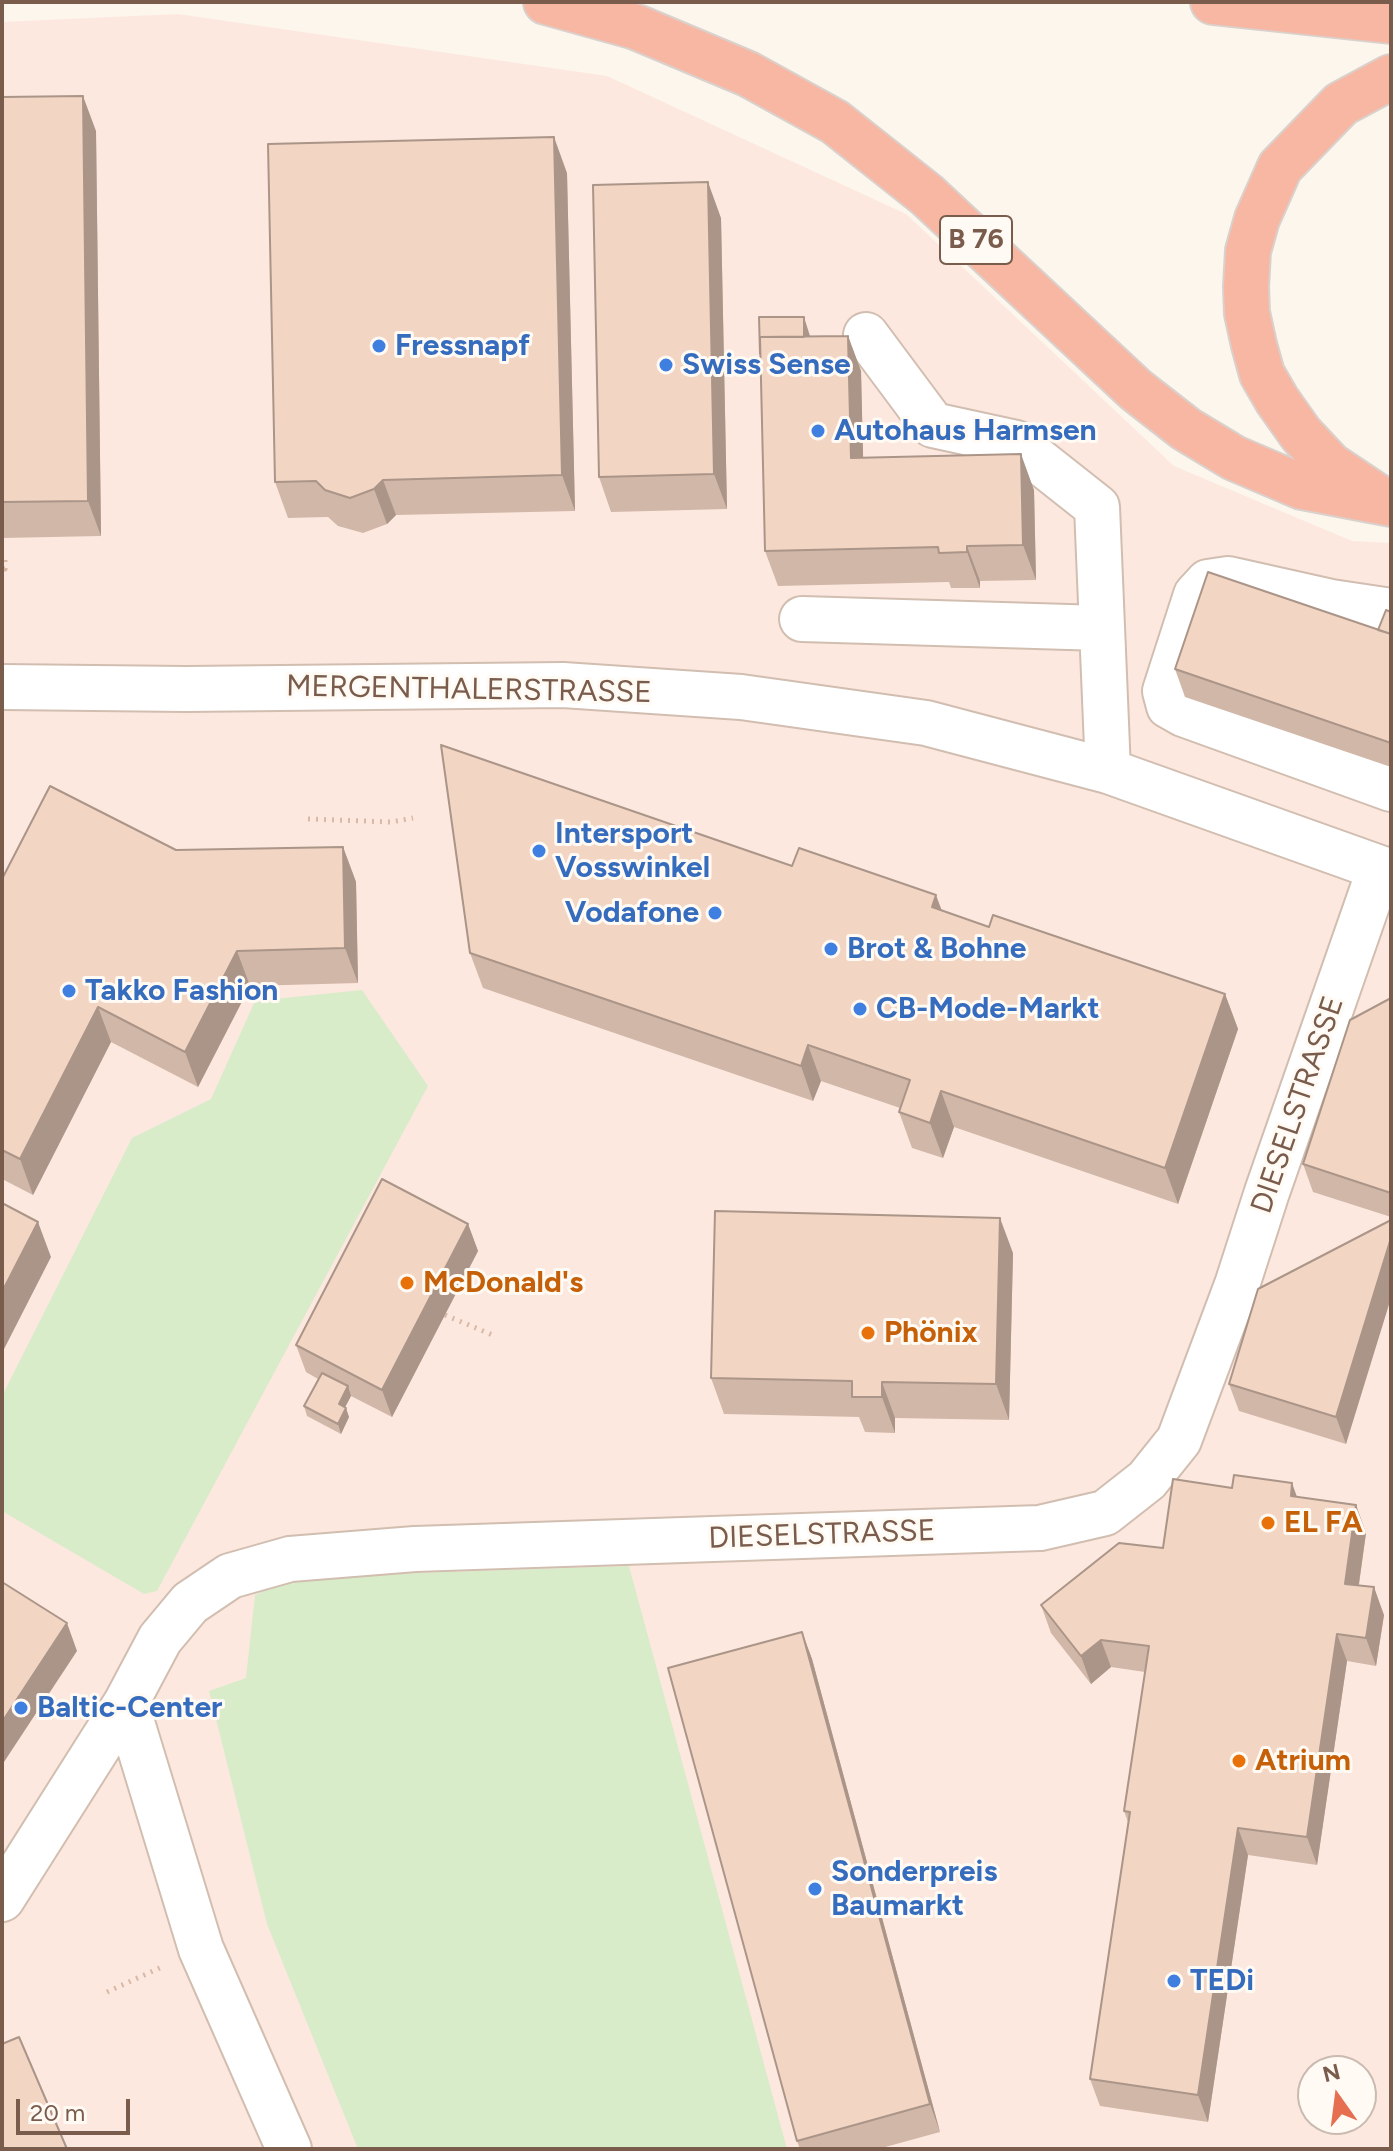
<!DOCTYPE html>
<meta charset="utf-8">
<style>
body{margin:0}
#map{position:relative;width:1393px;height:2151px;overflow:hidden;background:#fdf6ec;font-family:Figtree,sans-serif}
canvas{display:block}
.frame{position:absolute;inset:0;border:4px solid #7a5c4d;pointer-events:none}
.north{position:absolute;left:1297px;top:2055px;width:80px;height:80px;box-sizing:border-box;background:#fffaf3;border:2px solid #cabbb1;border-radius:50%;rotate:346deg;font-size:22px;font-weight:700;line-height:32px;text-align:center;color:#7a5c4d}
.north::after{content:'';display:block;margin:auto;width:28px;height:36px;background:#e76f51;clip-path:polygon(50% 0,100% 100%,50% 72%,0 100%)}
.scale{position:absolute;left:16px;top:2099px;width:114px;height:36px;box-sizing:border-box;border:4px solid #7a5c4d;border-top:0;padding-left:10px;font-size:24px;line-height:28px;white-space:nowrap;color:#7a5c4d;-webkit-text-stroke:6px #fffaf3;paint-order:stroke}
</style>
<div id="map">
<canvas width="1393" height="2151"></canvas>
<div class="frame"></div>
<div class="north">N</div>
<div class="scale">20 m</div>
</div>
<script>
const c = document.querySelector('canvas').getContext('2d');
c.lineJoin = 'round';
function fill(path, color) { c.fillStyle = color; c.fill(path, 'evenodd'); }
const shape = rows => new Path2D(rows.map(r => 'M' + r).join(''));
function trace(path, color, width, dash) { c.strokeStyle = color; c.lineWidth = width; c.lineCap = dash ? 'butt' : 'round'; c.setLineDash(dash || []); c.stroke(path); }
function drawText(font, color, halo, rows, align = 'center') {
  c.font = font + ' Figtree,sans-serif'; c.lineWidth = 6; c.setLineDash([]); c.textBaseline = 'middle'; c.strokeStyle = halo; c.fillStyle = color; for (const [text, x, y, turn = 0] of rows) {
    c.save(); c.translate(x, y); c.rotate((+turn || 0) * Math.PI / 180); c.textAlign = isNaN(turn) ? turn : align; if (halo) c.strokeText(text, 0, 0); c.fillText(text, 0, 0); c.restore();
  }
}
const commercial = shape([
 [178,14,607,76,906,214,1174,466,1352,541,1391,543,1391,2149,2,2149,2,22],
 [1313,2071,1361,2071,1361,2119,1313,2119]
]);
const green = shape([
 [362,990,428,1086,157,1591,144,1594,2,1511,2,1396,132,1138,211,1099,255,1001],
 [629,1566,787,2149,358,2149,267,1924,209,1691,246,1678,255,1595,295,1577]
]);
const path = shape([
 [2,555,5,555,5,569,2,569],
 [308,819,391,822,413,818],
 [445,1315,495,1336],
 [107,1992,164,1966]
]);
const minor = shape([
 [866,335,933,425,1016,443,1097,507,1108,771],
 [1391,611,1331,602,1228,579,1208,582,1196,595,1165,691,1169,706,1183,714,1391,789],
 [802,619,1102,628],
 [2,687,186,689,563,685,741,697,926,723,1108,771,1391,872],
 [126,1703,201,1949,289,2149],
 [2,1899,126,1703,160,1639,190,1603,230,1576,290,1559,415,1549,1040,1528,1105,1513,1147,1480,1179,1440,1237,1285,1267,1192,1380,868]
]);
const highway = shape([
 [546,2,636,27,748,74,835,122,927,195,1136,390,1186,429,1234,458,1302,487,1391,504],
 [1213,2,1391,21],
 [1375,495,1330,465,1301,434,1277,400,1262,374,1254,345,1247,313,1246,287,1248,251,1257,219,1280,167,1341,104,1391,77]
]);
const wall = shape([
 [2,97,96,131,101,536,2,538],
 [567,173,575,511,396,515,387,524,363,533,338,526,328,517,288,518,275,482],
 [721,218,727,509,611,512,599,477],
 [848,336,861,371,863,458,1034,490,1036,580,980,581,980,588,951,588,949,582,778,586,765,551],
 [1391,612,1391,767,1185,697,1175,669,1378,630],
 [343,847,356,882,358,983,250,986,198,1087,111,1042,33,1195,2,1179,2,879,176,850],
 [792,866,942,910,989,927,1225,994,1238,1029,1178,1204,954,1127,943,1158,912,1148,899,1112,900,1108,821,1081,813,1101,483,988,470,953],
 [1391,998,1391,1217,1313,1192,1303,1164],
 [1391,1220,1346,1444,1239,1411,1229,1384],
 [468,1224,478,1251,392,1417,351,1396,345,1407,349,1417,341,1434,307,1416,304,1406,318,1379,306,1372,296,1345],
 [1013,1253,1009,1420,895,1418,895,1433,865,1432,859,1417,724,1414,711,1378],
 [1297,1497,1356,1505,1366,1533,1359,1585,1384,1615,1376,1666,1347,1661,1317,1865,1248,1855,1208,2122,1100,2106,1090,2079,1128,1822,1124,1811,1145,1672,1111,1667,1091,1684,1051,1633,1041,1605],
 [802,1632,812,1659,940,2132,878,2149,800,2149,797,2141]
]);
const shadedWall = shape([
 [83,96,96,131,101,536,88,501],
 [554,137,567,173,575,511,562,475],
 [708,182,721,218,727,509,714,474],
 [804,317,810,336,811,372,804,354],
 [848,336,861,371,864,493,851,458],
 [1021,454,1034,490,1036,580,1023,545],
 [383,480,396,515,387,524,374,489],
 [967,546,980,581,980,588,967,552],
 [343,847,356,882,358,983,345,948],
 [936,895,949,930,932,907],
 [237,951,250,986,198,1087,185,1052],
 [1225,994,1238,1029,1178,1204,1165,1168],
 [98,1007,111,1042,33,1195,20,1159],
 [808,1045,821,1081,813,1101,801,1066],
 [941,1091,954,1127,943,1158,930,1123],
 [1000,1218,1013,1253,1009,1420,996,1384],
 [38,1222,51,1257,2,1353,2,1292],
 [468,1224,478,1251,392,1417,382,1390],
 [1391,1238,1391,1298,1346,1444,1336,1417],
 [882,1382,895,1418,895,1433,882,1397],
 [348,1386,351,1396,342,1413,339,1404],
 [346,1408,349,1417,341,1434,338,1424],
 [1292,1483,1302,1511,1291,1496],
 [1356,1505,1366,1533,1355,1611,1345,1584],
 [1374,1587,1384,1615,1376,1666,1366,1638],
 [67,1623,77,1651,2,1765,2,1722],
 [802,1632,812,1659,940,2132,930,2104],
 [1337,1634,1347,1661,1317,1865,1307,1837],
 [1101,1640,1111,1667,1091,1684,1081,1656],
 [1238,1828,1248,1855,1208,2122,1198,2095]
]);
const building = shape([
 [83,96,88,501,2,502,2,97,83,96],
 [554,137,562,475,383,480,374,489,350,498,325,490,316,481,275,482,268,144,554,137],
 [708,182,714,474,599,477,593,185,708,182],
 [759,317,804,317,804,337,760,337,760,354,759,317],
 [848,336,851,458,1021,454,1023,545,967,546,967,552,939,553,938,547,765,551,760,337,848,336],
 [1208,572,1391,634,1391,743,1175,669,1208,572],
 [1386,610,1391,612,1391,634,1378,630,1386,610],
 [441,745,792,866,799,848,936,895,932,907,989,927,993,915,1225,994,1165,1168,941,1091,930,1123,899,1112,910,1080,808,1045,801,1066,470,953,441,745],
 [50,786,176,850,343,847,345,948,237,951,185,1052,98,1007,20,1159,2,1150,2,879,50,786],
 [1391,998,1391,1193,1303,1164,1350,1020,1391,998],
 [382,1179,468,1224,382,1390,296,1345,382,1179],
 [2,1203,38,1222,2,1292,2,1203],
 [715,1211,1000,1218,996,1384,882,1382,882,1397,852,1397,852,1381,711,1378,715,1211],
 [1391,1220,1391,1238,1336,1417,1229,1384,1258,1289,1391,1220],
 [322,1373,348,1386,339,1404,346,1408,338,1424,304,1406,322,1373],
 [1234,1475,1292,1483,1291,1496,1356,1505,1345,1584,1374,1587,1366,1638,1337,1634,1307,1837,1238,1828,1198,2095,1090,2079,1130,1812,1124,1811,1149,1646,1101,1640,1081,1656,1041,1605,1119,1543,1163,1548,1173,1479,1232,1488,1234,1475],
 [2,1582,67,1623,2,1722,2,1582],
 [802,1632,930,2104,797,2141,668,1668,802,1632],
 [19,2037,67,2149,2,2149,2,2044,19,2037]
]);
const markers = [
 [379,346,8,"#3f7fe0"],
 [666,365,8,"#3f7fe0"],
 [818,431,8,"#3f7fe0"],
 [539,851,8,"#3f7fe0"],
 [715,913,8,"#3f7fe0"],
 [831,949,8,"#3f7fe0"],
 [69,991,8,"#3f7fe0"],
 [860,1009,8,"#3f7fe0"],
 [407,1283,8,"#e8710a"],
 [868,1333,8,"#e8710a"],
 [1268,1523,8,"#e8710a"],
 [21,1708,8,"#3f7fe0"],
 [1239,1761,8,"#e8710a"],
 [815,1889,8,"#3f7fe0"],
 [1174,1981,8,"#3f7fe0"]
];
const shields = [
 [976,240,72]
];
const shieldNames = [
 ["B 76",976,240]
];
const shopNames = [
 ["Fressnapf",395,346],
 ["Swiss Sense",682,365],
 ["Autohaus Harmsen",834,431],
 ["Intersport",555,834],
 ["Vosswinkel",555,868],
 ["Vodafone",699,913,"right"],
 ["Brot & Bohne",847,949],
 ["Takko Fashion",85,991],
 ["CB-Mode-Markt",876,1009],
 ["Baltic-Center",37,1708],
 ["Sonderpreis",831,1872],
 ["Baumarkt",831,1906],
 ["TEDi",1190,1981]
];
const streetNames = [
 ["MERGENTHALERSTRASSE",469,690,1],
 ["DIESELSTRASSE",1298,1105,-71],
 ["DIESELSTRASSE",822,1535,-2]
];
const foodNames = [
 ["McDonald's",423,1283],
 ["Phönix",884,1333],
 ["EL FA",1284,1523],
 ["Atrium",1255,1761]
];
fill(commercial, '#fde8e0');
fill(green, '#d8ecc9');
trace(minor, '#d1beb0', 48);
trace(highway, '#dad1cd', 48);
trace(path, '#d9b8a5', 5, [2, 6]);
trace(minor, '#fff', 44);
trace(highway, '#f7b7a3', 44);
fill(wall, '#d1b7a8');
fill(shadedWall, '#aa9588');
fill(building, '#f3d5c3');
trace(building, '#aa9588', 2);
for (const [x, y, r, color] of markers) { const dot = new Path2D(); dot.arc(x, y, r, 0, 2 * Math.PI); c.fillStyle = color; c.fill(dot); trace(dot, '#fffaf3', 3); }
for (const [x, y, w] of shields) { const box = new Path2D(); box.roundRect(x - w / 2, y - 24, w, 48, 6); c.fillStyle = '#fffaf3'; c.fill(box); trace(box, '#7a5c4d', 2); }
drawText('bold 28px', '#7a5c4d', null, shieldNames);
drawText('bold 30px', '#366cbe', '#fffaf3', shopNames, 'left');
drawText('30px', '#7a5c4d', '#fffaf3', streetNames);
drawText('bold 30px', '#c56008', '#fffaf3', foodNames, 'left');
</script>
